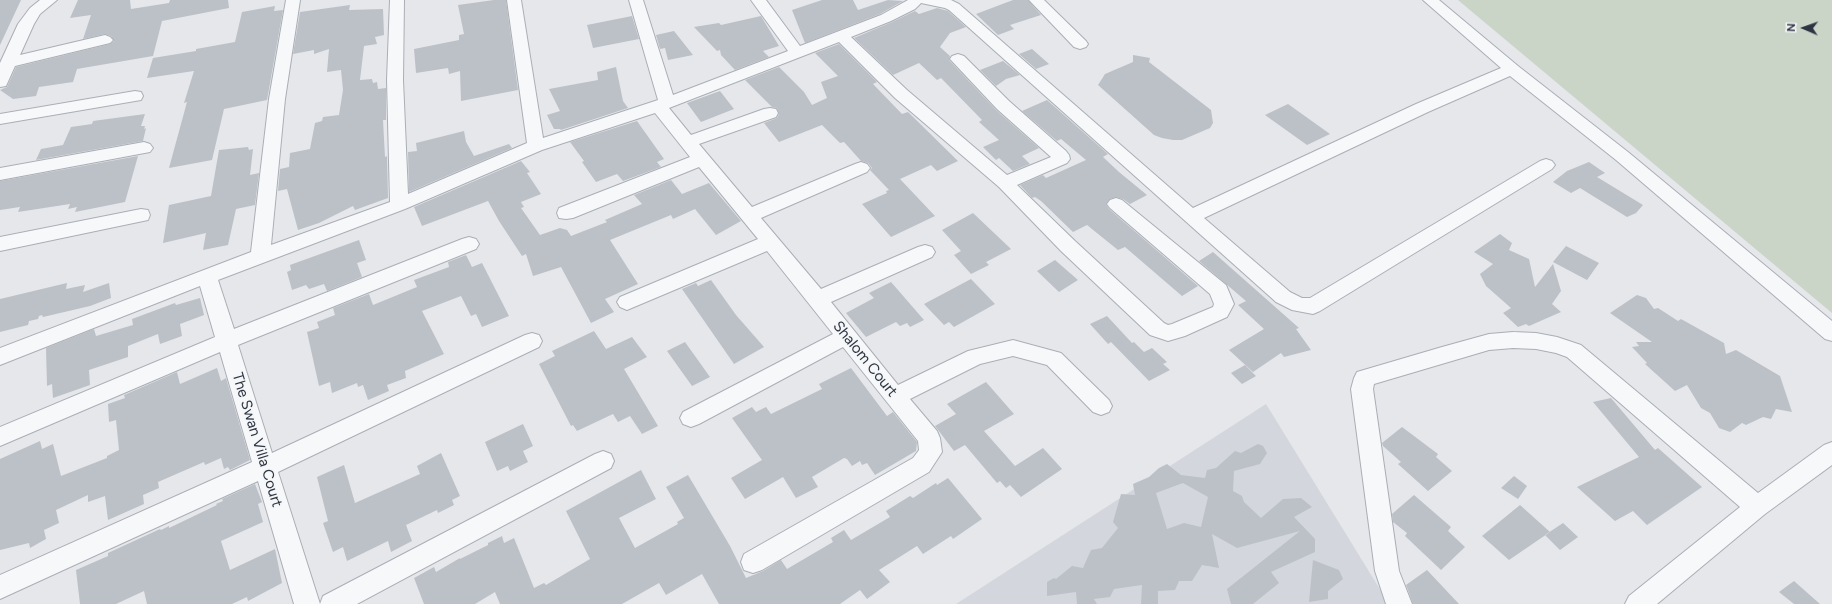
<!DOCTYPE html>
<style>
body{margin:0}
#map{position:relative;width:1832px;height:604px;overflow:hidden;background:#e5e7eb;font-family:Figtree,sans-serif}
canvas{display:block}
.north{position:absolute;left:1784px;top:8px;width:40px;height:40px;-webkit-text-stroke:3px #f4f6f8;paint-order:stroke;rotate:272deg;font-size:11px;font-weight:700;line-height:16px;text-align:center;color:#2e3542}
.north::after{content:'';display:block;margin:auto;width:14px;height:18px;background:#2e3542;clip-path:polygon(50% 0,100% 100%,50% 72%,0 100%)}
</style>
<div id="map">
<canvas width="1832" height="604"></canvas>
<div class="north">N</div>
</div>
<script>
const c = document.querySelector('canvas').getContext('2d');
c.lineJoin = 'round';
function fill(path, color) { c.fillStyle = color; c.fill(path, 'evenodd'); }
const shape = rows => new Path2D(rows.map(r => 'M' + r).join(''));
function trace(path, color, width, dash) { c.strokeStyle = color; c.lineWidth = width; c.lineCap = dash ? 'butt' : 'round'; c.setLineDash(dash || []); c.stroke(path); }
function drawText(font, color, halo, rows, align = 'center') {
  c.font = font + ' Figtree,sans-serif'; c.lineWidth = 3.5; c.setLineDash([]); c.textBaseline = 'middle'; c.strokeStyle = halo; c.fillStyle = color; for (const [text, x, y, turn = 0] of rows) {
    c.save(); c.translate(x, y); c.rotate((+turn || 0) * Math.PI / 180); c.textAlign = isNaN(turn) ? turn : align; if (halo) c.strokeText(text, 0, 0); c.fillText(text, 0, 0); c.restore();
  }
}
const built = shape([
 [1266,404,1389,604,956,604]
]);
const green = shape([
 [1458,0,1832,0,1832,313]
]);
const building = shape([
 [0,0,21,0,0,45],
 [78,0,130,0,131,9,169,3,170,0,228,0,229,8,162,21,153,56,77,69,73,82,39,87,36,96,13,99,0,90,7,87,16,67,110,44,114,41,111,36,105,34,83,39,91,15,70,18],
 [494,0,506,0,518,90,461,101,460,71,449,74,448,68,416,73,414,49,459,40,459,35,464,34,458,5],
 [822,0,853,0,858,10,888,0,903,1,880,14,805,43,792,10],
 [1013,0,1028,0,1041,15,1010,25,1014,29,998,35,976,14],
 [350,5,349,10,383,9,384,35,375,37,377,44,364,46,360,80,372,79,373,83,377,82,378,89,386,88,386,120,383,120,385,157,387,156,388,198,355,210,353,206,319,223,298,230,287,189,278,191,280,169,289,167,290,153,310,149,315,123,322,121,323,117,339,115,343,90,341,70,327,72,329,49,314,54,314,50,293,54,300,12],
 [275,6,274,11,283,10,267,100,224,109,212,160,169,168,187,102,184,103,194,71,147,78,153,58,196,51,196,49,235,42,242,12],
 [937,8,948,11,966,27,950,33,940,47,950,56,949,60,996,110,1039,148,1022,156,1030,164,1013,171,999,158,996,160,983,147,999,140,979,122,982,120,941,78,937,80,919,63,893,75,854,38,892,22,915,11,919,14],
 [632,16,639,39,593,48,587,25],
 [761,16,779,46,763,51,769,57,735,70,721,55,720,50,717,51,694,27,719,23,721,25],
 [674,31,693,55,668,60,665,48,660,49,656,35],
 [839,44,877,82,873,84,902,114,908,112,958,161,937,171,931,165,900,179,935,216,891,237,862,204,887,193,886,191,889,190,870,170,872,168,868,163,861,161,844,142,840,143,822,125,779,142,764,123,777,118,779,114,777,108,772,107,745,80,779,67,804,92,812,105,827,98,821,82,838,76,815,53],
 [1032,49,1049,64,1036,69,1019,54],
 [1133,55,1150,58,1149,62,1211,110,1213,123,1210,128,1182,140,1173,140,1162,138,1154,135,1098,85,1105,74,1133,62],
 [1003,61,1020,75,1006,79,996,86,980,70],
 [616,67,623,101,628,108,561,130,560,129,554,129,547,115,560,111,549,89,598,80,597,72],
 [720,91,734,109,701,122,687,103],
 [1047,100,1108,154,1103,157,1119,172,1147,195,1130,204,1123,199,1116,197,1110,199,1106,204,1109,209,1198,286,1182,296,1125,247,1118,250,1087,225,1073,232,1041,201,1035,197,1032,198,1020,185,1043,175,1046,178,1086,160,1061,139,1057,141,1022,111],
 [1288,104,1330,134,1307,145,1265,115],
 [145,114,141,126,145,126,144,129,146,128,143,141,36,160,41,149,63,145,71,127,92,124,93,121],
 [637,121,664,159,657,162,661,167,623,181,617,174,596,182,582,162,584,161,570,142],
 [464,131,466,142,474,156,509,144,512,148,409,192,408,152,417,151,416,143],
 [248,147,249,150,253,149,250,175,259,173,255,205,236,209,228,245,203,250,206,233,163,243,169,205,211,196,219,150],
 [138,156,125,202,75,212,77,207,68,209,70,204,18,212,20,207,0,210,0,181],
 [521,161,530,172,527,173,541,194,521,202,524,207,521,208,540,235,560,228,567,230,571,236,607,222,605,220,642,204,634,195,671,180,682,194,709,183,741,221,716,235,695,209,673,219,671,215,610,240,638,284,605,299,614,312,591,323,561,267,533,276,526,254,522,256,499,221,488,201,422,226,414,207],
 [1589,162,1605,173,1597,177,1643,205,1636,213,1627,217,1580,188,1571,193,1553,182,1567,171],
 [973,213,1011,249,986,262,989,265,971,274,954,255,961,251,942,230],
 [1500,234,1512,243,1509,250,1529,259,1535,287,1553,264,1561,291,1552,304,1561,312,1529,326,1526,324,1518,327,1503,313,1511,308,1486,286,1480,274,1493,264,1474,252],
 [359,240,366,260,357,263,362,277,327,291,324,284,309,289,306,285,292,290,287,272,291,270,290,265],
 [1566,246,1599,263,1587,280,1553,262],
 [1213,252,1299,328,1296,329,1311,350,1284,357,1281,353,1253,372,1229,350,1264,329,1238,305,1246,301,1199,261],
 [466,255,472,267,482,263,509,316,482,327,476,314,471,316,461,296,422,311,444,354,405,371,406,378,387,385,389,391,368,400,363,385,358,387,357,383,332,393,330,382,319,386,307,332,319,328,317,322,335,315,333,308,369,294,373,305,417,287,414,280,449,267,448,262],
 [1055,260,1078,280,1059,292,1037,271],
 [971,279,995,304,954,327,949,322,944,325,924,304],
 [711,280,736,315,764,347,734,364,682,289,696,283,698,286],
 [891,282,924,320,910,327,907,323,900,326,896,322,866,337,846,313,874,298,869,293],
 [67,283,66,289,85,285,83,292,109,283,111,298,90,306,43,317,42,315,39,316,38,319,29,321,28,325,0,332,0,299],
 [1637,295,1646,298,1654,309,1658,308,1678,321,1681,319,1724,343,1726,354,1736,350,1780,376,1792,412,1776,409,1771,419,1763,417,1746,425,1742,423,1730,432,1719,428,1710,413,1701,408,1687,385,1675,391,1645,364,1647,363,1632,347,1639,346,1636,342,1652,342,1610,313],
 [200,298,204,315,180,324,182,336,160,344,158,334,128,346,128,357,89,370,90,385,53,398,52,384,47,386,46,348,94,329,96,336,133,325,132,319,175,303,176,305],
 [1107,316,1132,343,1134,342,1144,352,1152,348,1167,362,1163,364,1170,370,1149,381,1111,342,1108,344,1090,324],
 [594,331,606,349,632,337,647,357,624,369,658,426,642,434,630,416,618,422,613,414,577,431,573,425,571,426,539,364,555,356,552,351],
 [685,342,710,377,692,386,667,351],
 [1245,365,1256,376,1242,384,1231,373],
 [217,368,221,381,226,378,250,460,230,470,228,467,224,469,221,458,205,465,204,462,158,482,159,488,143,495,144,504,108,520,105,496,88,502,88,495,56,510,59,523,44,530,46,539,30,548,29,543,0,550,0,459,40,441,42,449,53,444,61,476,107,458,107,456,119,450,116,420,109,422,108,404,125,398,124,395,177,372,180,384],
 [851,368,887,416,893,412,917,442,916,451,875,475,867,463,862,465,860,461,852,466,847,459,844,458,812,477,818,487,796,498,783,477,745,499,731,478,762,460,732,418,752,407,756,412,766,407,771,414,822,389,819,384],
 [986,382,1014,414,984,431,1015,466,1043,448,1062,469,1021,497,1010,485,1006,488,1000,481,997,483,965,445,954,451,935,426,956,414,947,404],
 [1611,398,1655,450,1658,448,1702,487,1647,525,1633,511,1615,521,1577,487,1639,457,1593,402],
 [523,424,533,446,523,451,528,462,510,471,508,466,497,471,485,442],
 [1402,427,1438,454,1436,457,1452,471,1428,491,1398,464,1401,462,1383,446,1382,443],
 [1258,444,1263,446,1267,453,1260,464,1234,471,1233,491,1242,496,1244,502,1261,518,1283,499,1301,498,1312,507,1294,517,1315,539,1315,552,1271,572,1279,583,1253,604,1231,604,1227,589,1300,531,1237,548,1212,534,1219,568,1202,565,1192,581,1179,581,1175,590,1158,591,1158,604,1141,604,1142,585,1114,589,1110,597,1094,599,1097,604,1077,604,1076,592,1047,596,1047,582,1054,578,1056,579,1072,566,1083,568,1091,550,1102,548,1118,528,1113,522,1121,494,1135,495,1133,484,1149,477,1159,468,1167,464,1181,475,1205,478,1207,470,1216,468,1235,451,1241,453],
 [1183,483,1208,497,1201,527,1184,523,1167,529,1156,493],
 [441,453,460,496,452,500,454,505,438,513,437,510,406,525,412,541,391,552,388,541,347,561,343,547,333,552,323,523,328,521,317,477,344,465,355,503,420,474,417,466],
 [641,470,656,499,619,518,635,548,678,524,677,522,684,518,666,487,688,475,730,546,746,578,763,571,781,560,787,569,833,542,831,538,844,530,851,540,890,517,886,511,910,496,913,498,936,483,937,485,948,478,982,519,953,539,951,536,923,554,917,546,879,570,890,582,867,599,860,590,840,604,719,604,702,574,666,595,659,583,622,604,500,604,495,592,475,604,424,604,414,578,434,567,436,572,460,558,460,559,488,545,488,543,502,536,504,543,514,538,534,588,544,583,546,585,590,559,566,511],
 [1514,476,1527,486,1518,499,1501,488],
 [255,484,262,502,258,504,263,522,221,541,230,570,275,549,282,583,248,601,247,597,232,604,147,604,144,591,116,604,80,604,76,570,108,556,108,553,160,529,161,530,169,526,169,528,217,505,216,504,223,501,222,499],
 [1414,495,1451,527,1448,531,1465,547,1441,570,1405,536,1407,533,1393,522,1392,514],
 [1520,505,1550,532,1509,560,1482,536],
 [1563,523,1578,537,1560,550,1545,535],
 [1313,560,1339,570,1343,579,1328,591,1328,599,1309,602],
 [1427,570,1459,604,1413,604,1406,585],
 [1794,581,1820,604,1794,604,1779,592]
]);
const minor = shape([
 [40,0,57,0,40,14,34,24,20,55,105,35,110,37,113,40,110,43,15,66,6,86,0,87,0,63,18,24,30,8,40,0],
 [286,0,300,0,285,99,271,245,390,202,387,80,390,0,404,0,403,80,408,194,527,143,507,0,521,0,543,138,658,100,629,0,643,0,673,95,788,51,751,0,766,0,800,46,881,15,908,0,951,0,959,4,1193,208,1416,104,1501,68,1423,0,1439,0,1518,66,1628,152,1832,321,1832,341,1825,339,1616,160,1510,76,1428,112,1204,218,1290,292,1302,298,1310,298,1540,161,1546,159,1552,161,1555,165,1552,169,1320,311,1313,314,1292,310,1276,302,949,10,945,8,921,3,915,9,891,21,851,37,907,90,1007,175,1051,157,997,109,950,59,952,56,958,54,964,56,1009,101,1066,151,1069,155,1070,159,1067,163,1017,185,1075,241,1164,323,1168,325,1172,324,1213,307,1214,304,1210,294,1110,208,1107,204,1110,200,1116,198,1122,200,1226,285,1234,304,1227,317,1185,336,1168,341,1150,335,1061,251,999,187,895,98,839,42,669,108,691,135,764,109,770,108,776,109,778,113,776,117,699,144,752,207,855,164,861,162,867,164,870,168,867,172,761,218,821,289,918,247,925,245,932,247,935,252,932,257,831,302,898,385,968,351,1013,340,1061,353,1109,400,1112,406,1109,412,1101,415,1093,412,1047,365,1013,356,980,364,910,399,937,431,940,438,942,452,929,472,762,570,753,573,744,570,741,562,744,554,913,458,919,450,918,441,843,347,699,424,691,427,683,424,680,418,683,412,833,334,767,251,634,307,627,310,620,307,617,302,620,297,758,239,699,167,573,218,566,219,559,218,557,213,559,208,690,157,655,113,542,150,405,209,218,280,234,329,462,239,469,237,476,239,479,244,476,249,238,345,272,453,525,335,532,333,539,335,542,341,539,347,278,472,320,604,323,596,595,454,603,451,611,454,614,461,611,468,357,604,294,604,258,481,0,599,0,575,252,462,220,352,0,446,0,427,215,337,200,286,0,365,0,348,251,252,269,99,286,0],
 [1029,0,1044,0,1086,41,1088,44,1086,47,1080,49,1074,47,1029,0],
 [135,91,141,92,143,96,141,100,0,124,0,114,135,91],
 [144,142,150,144,153,148,150,152,0,180,0,168,144,142],
 [141,209,148,210,150,215,148,220,0,251,0,237,141,209],
 [1513,332,1536,333,1557,337,1581,345,1758,493,1824,445,1832,442,1832,465,1765,514,1657,604,1625,604,1629,596,1740,507,1567,357,1556,353,1536,349,1513,348,1489,350,1374,384,1373,389,1399,571,1412,604,1386,604,1375,571,1351,389,1354,378,1357,372,1442,347,1489,334,1513,332]
]);
const streetNames = [
 ["Shalom Court",865,359,51],
 ["The Swan Villa Court",257,440,73]
];
fill(built, '#d3d6dd');
fill(green, '#cad4c7');
fill(building, '#bcc1c8');
trace(minor, '#aaaeb5', 2);
fill(minor, '#f7f8fa');
drawText('15px', '#2e3542', '#f4f6f8', streetNames);
</script>
